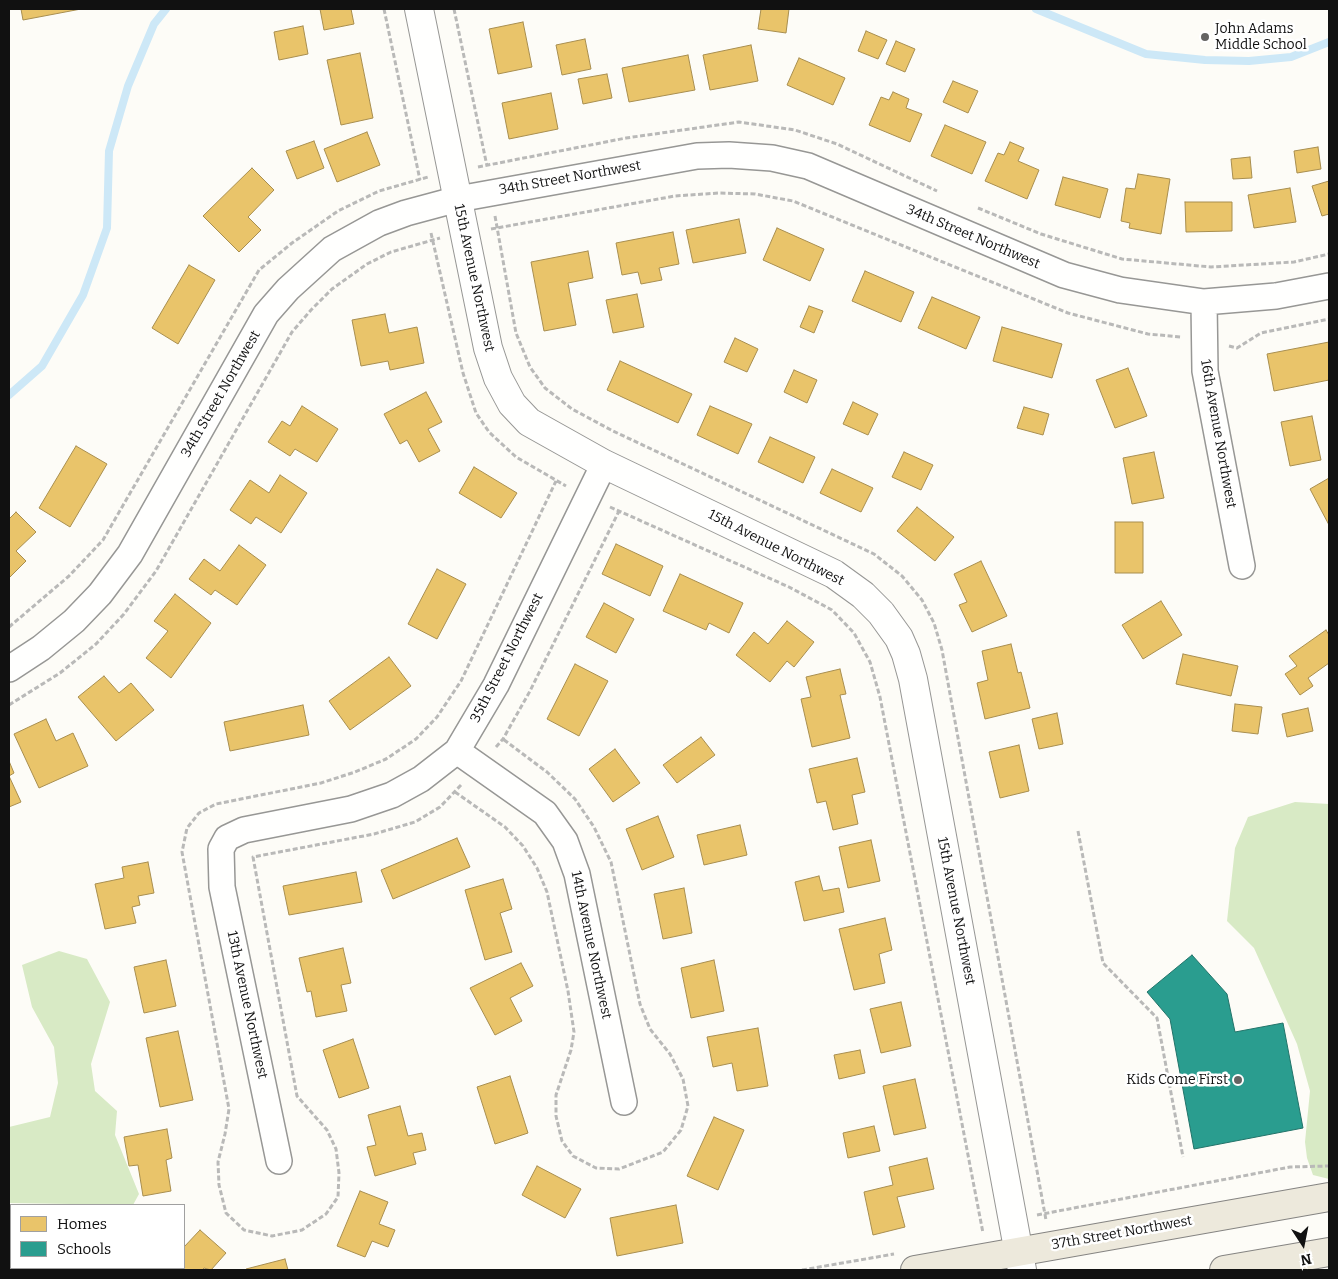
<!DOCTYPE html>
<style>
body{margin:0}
#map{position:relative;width:1338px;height:1279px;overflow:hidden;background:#fdfcf7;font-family:Bitter,serif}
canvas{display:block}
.frame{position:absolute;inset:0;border:10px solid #111;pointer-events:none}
.legend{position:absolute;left:10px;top:1204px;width:175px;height:65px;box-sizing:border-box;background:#fff;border:1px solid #a0a0a0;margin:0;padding:6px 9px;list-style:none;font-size:15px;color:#111}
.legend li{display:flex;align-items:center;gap:10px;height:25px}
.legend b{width:25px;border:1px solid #a0a0a0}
.north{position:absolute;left:1278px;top:1219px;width:50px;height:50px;-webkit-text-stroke:4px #fff;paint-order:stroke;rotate:169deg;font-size:14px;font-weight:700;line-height:20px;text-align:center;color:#111}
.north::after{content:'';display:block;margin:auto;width:18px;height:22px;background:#111;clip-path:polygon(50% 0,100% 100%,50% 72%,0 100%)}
</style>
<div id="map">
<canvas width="1338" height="1279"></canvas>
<div class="frame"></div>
<ul class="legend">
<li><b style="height:14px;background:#e9c46a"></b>Homes</li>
<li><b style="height:14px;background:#2a9d8f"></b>Schools</li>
</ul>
<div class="north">N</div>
</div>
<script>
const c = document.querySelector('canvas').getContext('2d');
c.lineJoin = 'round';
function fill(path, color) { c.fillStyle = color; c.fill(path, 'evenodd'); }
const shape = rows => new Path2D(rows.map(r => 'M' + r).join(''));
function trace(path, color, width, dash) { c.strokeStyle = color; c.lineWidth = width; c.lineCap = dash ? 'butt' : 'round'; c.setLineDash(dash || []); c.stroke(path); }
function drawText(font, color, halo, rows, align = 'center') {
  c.font = font + ' Bitter,serif'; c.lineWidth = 5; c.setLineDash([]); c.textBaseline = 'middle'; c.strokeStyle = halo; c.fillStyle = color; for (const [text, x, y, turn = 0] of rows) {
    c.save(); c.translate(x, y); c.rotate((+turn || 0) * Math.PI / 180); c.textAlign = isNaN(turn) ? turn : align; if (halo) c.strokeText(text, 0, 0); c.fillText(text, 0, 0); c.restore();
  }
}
const forest = shape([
 [1295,802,1329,804,1329,1179,1313,1175,1307,1158,1305,1142,1310,1091,1297,1044,1254,948,1227,921,1235,848,1248,817],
 [59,951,87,959,110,1002,91,1064,95,1091,117,1111,115,1135,139,1194,133,1205,9,1203,9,1127,50,1117,58,1083,54,1047,32,1007,22,965]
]);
const homes = shape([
 [21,9,81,9,23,20,21,9],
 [320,9,351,9,354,24,324,30,320,9],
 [761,9,789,9,786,33,758,29,761,9],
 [523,22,532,67,498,74,489,29,523,22],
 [303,26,308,54,279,60,274,32,303,26],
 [866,31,887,40,878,59,858,51,866,31],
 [585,39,591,69,562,75,556,45,585,39],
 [896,41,915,49,905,72,886,64,896,41],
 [751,45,758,81,710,90,703,55,751,45],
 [360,53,373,118,341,125,327,60,360,53],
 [688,55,695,90,629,102,622,68,688,55],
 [799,58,845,78,833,105,787,85,799,58],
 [607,74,612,98,583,104,578,79,607,74],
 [953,81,978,91,968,113,943,102,953,81],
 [893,92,909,99,906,108,922,114,910,142,869,125,881,97,889,100,893,92],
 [551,93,558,129,509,139,502,103,551,93],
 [945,125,986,142,972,174,931,156,945,125],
 [367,132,380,165,337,182,324,149,367,132],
 [314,141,324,168,297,179,286,151,314,141],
 [1010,142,1024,148,1018,161,1039,170,1027,199,985,181,998,153,1004,155,1010,142],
 [1318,147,1321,169,1297,173,1294,151,1318,147],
 [1250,157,1252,178,1233,179,1231,159,1250,157],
 [252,168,274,190,248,217,261,230,239,252,203,216,252,168],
 [1138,174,1170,179,1161,234,1129,228,1130,223,1121,221,1126,188,1135,189,1138,174],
 [1063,177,1108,189,1100,218,1055,205,1063,177],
 [1329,181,1329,214,1322,216,1312,186,1329,181],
 [1290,188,1296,222,1254,228,1248,195,1290,188],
 [1185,202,1232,202,1232,231,1186,232,1185,202],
 [739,219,746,253,693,263,686,230,739,219],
 [777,228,824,249,810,281,763,260,777,228],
 [673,232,679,264,659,268,662,280,641,284,638,272,622,275,616,243,673,232],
 [588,251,593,278,568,283,576,325,544,331,531,262,588,251],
 [189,265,215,280,178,344,152,328,189,265],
 [865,271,914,292,901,322,852,301,865,271],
 [637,294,644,327,613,333,606,300,637,294],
 [932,297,980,317,966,349,918,328,932,297],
 [809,306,823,311,814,333,800,327,809,306],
 [385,314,389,333,417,327,424,363,390,370,388,361,361,366,352,320,385,314],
 [1002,327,1062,344,1052,378,993,361,1002,327],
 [735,338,758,349,747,372,724,362,735,338],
 [1329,342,1329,380,1274,391,1267,354,1329,342],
 [620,361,692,394,678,423,607,390,620,361],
 [1128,368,1147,416,1115,428,1096,380,1128,368],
 [794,370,817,380,807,403,784,392,794,370],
 [426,392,442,422,428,429,440,451,419,462,407,440,400,444,384,414,426,392],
 [853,402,878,414,868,435,843,424,853,402],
 [302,406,338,429,317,462,295,449,290,456,268,442,282,421,290,426,302,406],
 [710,406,752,424,738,454,697,435,710,406],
 [1024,407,1049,414,1043,435,1017,428,1024,407],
 [1312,416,1321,460,1290,466,1281,422,1312,416],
 [770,437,815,457,803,483,758,462,770,437],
 [76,446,107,464,70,527,39,508,76,446],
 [904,452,933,465,921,490,892,477,904,452],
 [1154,452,1164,498,1132,504,1123,458,1154,452],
 [474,467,517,493,501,518,459,493,474,467],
 [832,469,873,488,861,512,820,493,832,469],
 [280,475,307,493,281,533,256,517,251,524,230,510,250,480,269,493,280,475],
 [1329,478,1329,525,1310,489,1329,478],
 [917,507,954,537,935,561,897,531,917,507],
 [16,512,36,532,16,551,26,561,9,578,9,519,16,512],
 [1115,522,1143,522,1143,573,1115,573,1115,522],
 [616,544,663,566,650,596,602,574,616,544],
 [239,545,266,565,237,605,215,590,211,595,189,579,204,559,220,571,239,545],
 [981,561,1007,616,972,632,959,605,967,602,954,574,981,561],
 [437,569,466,584,437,639,408,624,437,569],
 [680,574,743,603,729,633,709,623,706,630,663,611,680,574],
 [175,594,211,623,171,678,146,658,168,631,154,621,175,594],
 [1161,601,1182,635,1143,659,1122,625,1161,601],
 [604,603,634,619,616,653,586,637,604,603],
 [787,621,814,642,794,667,787,661,770,682,736,655,754,632,768,644,787,621],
 [1326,630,1329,635,1329,663,1308,678,1313,686,1300,695,1285,674,1297,666,1289,656,1326,630],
 [1011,644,1018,673,1021,672,1030,708,985,719,977,683,988,680,982,651,1011,644],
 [1183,654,1238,666,1231,696,1176,684,1183,654],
 [389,657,411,686,350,730,329,701,389,657],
 [575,664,608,681,579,736,547,719,575,664],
 [840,669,846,694,840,695,850,738,812,747,801,699,811,697,806,677,840,669],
 [104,676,119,693,131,683,154,710,116,741,78,697,104,676],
 [1235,704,1262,707,1258,734,1232,731,1235,704],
 [303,705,309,735,230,751,224,722,303,705],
 [1308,708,1313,731,1287,737,1282,714,1308,708],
 [1057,713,1063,744,1039,749,1032,719,1057,713],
 [46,719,56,741,73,733,88,766,39,788,14,734,46,719],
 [701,737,715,755,677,783,663,765,701,737],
 [1019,745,1029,791,1000,798,989,752,1019,745],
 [615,749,640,783,613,802,589,769,615,749],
 [857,758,865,792,852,795,858,824,833,830,826,801,817,803,809,769,857,758],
 [9,761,14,773,9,776,9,761],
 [9,776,21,802,9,807,9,776],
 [658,816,674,857,642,870,626,829,658,816],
 [740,825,747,855,704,865,697,835,740,825],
 [457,838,470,867,393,899,381,870,457,838],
 [871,840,880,881,848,888,839,847,871,840],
 [148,862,154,893,138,896,140,905,132,907,136,923,105,929,95,884,124,878,122,867,148,862],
 [356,872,362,902,289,915,283,886,356,872],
 [819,876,823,891,839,888,844,912,804,921,795,882,819,876],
 [503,879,512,909,500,913,512,952,485,960,465,890,503,879],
 [684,888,692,933,663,939,654,894,684,888],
 [885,918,892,950,879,954,885,983,854,990,839,929,885,918],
 [343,948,351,983,341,985,347,1011,316,1017,311,991,307,992,299,958,343,948],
 [166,960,176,1006,144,1013,134,967,166,960],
 [714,960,724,1011,691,1018,681,968,714,960],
 [521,963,533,986,510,998,522,1021,495,1035,470,988,521,963],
 [901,1002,911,1046,881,1053,870,1009,901,1002],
 [758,1028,768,1086,737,1091,732,1063,713,1067,707,1037,758,1028],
 [178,1031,193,1100,160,1107,146,1038,178,1031],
 [353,1039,369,1088,339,1098,323,1050,353,1039],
 [860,1050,865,1073,839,1079,834,1055,860,1050],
 [510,1076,528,1133,495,1144,477,1087,510,1076],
 [915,1079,926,1128,894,1135,883,1086,915,1079],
 [400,1106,408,1136,422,1133,426,1150,413,1153,416,1164,375,1176,367,1147,376,1145,368,1115,400,1106],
 [714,1117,744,1130,718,1190,687,1176,714,1117],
 [874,1126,880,1151,848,1158,843,1133,874,1126],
 [167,1129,172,1158,166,1160,171,1191,143,1196,138,1165,129,1166,124,1137,167,1129],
 [927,1158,934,1189,897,1197,905,1227,873,1235,864,1192,893,1185,889,1167,927,1158],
 [537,1166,581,1189,565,1218,522,1195,537,1166],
 [360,1191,388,1202,379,1224,395,1230,388,1247,372,1241,365,1257,337,1246,360,1191],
 [676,1205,683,1243,617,1256,610,1218,676,1205],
 [200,1230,226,1253,211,1270,204,1268,202,1270,164,1270,161,1268,184,1268,184,1247,200,1230],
 [285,1259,288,1270,246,1270,246,1269,285,1259]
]);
const schools = shape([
 [1192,955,1227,994,1235,1032,1283,1023,1303,1128,1194,1149,1170,1019,1147,992,1192,955]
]);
const stream = shape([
 [1036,9,1146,54,1205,60,1249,61,1291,57,1329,42],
 [9,395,42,366,83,295,107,228,109,151,128,86,154,24,166,9]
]);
const path = shape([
 [384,9,420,180],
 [454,9,487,166],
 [478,167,626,138,739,122,795,130,837,144,937,191],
 [978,208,1041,234,1122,259,1211,267,1294,262,1329,254],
 [495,216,516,333,530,367,545,388,572,409,613,431,874,554,902,576,922,600,934,623,942,650,1046,1220],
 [491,229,675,196,719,193,755,194,793,201,1068,313,1148,334,1181,337],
 [431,233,463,373,476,413,489,432,516,457,566,486],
 [1229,346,1237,348,1261,333,1329,319],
 [610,507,789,587,832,610,854,633,870,662,880,697,983,1233],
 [9,627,69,576,103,540,259,270,292,243,338,211,379,191,428,177],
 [9,705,60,673,96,644,124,614,156,571,292,332,311,310,332,289,367,264,391,252,440,238],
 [496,747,503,739,530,691,619,511],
 [461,785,440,807,415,822,374,834,253,857,297,1096,327,1130,336,1149,339,1173,338,1197,326,1214,302,1230,272,1236,244,1230,226,1213,219,1185,218,1162,225,1134,229,1109,182,852,187,828,199,813,216,804,321,783,355,772,386,759,416,739,437,717,461,681,556,481],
 [455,792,505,827,523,846,537,868,547,892,568,991,574,1032,571,1050,556,1095,556,1116,562,1141,573,1156,596,1168,619,1169,663,1152,681,1130,688,1106,683,1079,670,1054,650,1029,640,1004,611,862,594,827,575,799,547,772,503,739],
 [1078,831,1103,963,1157,1018,1183,1157],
 [1037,1215,1290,1167,1329,1166],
 [802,1270,894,1254]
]);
const minor = shape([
 [1204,302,1205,371,1242,566],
 [9,669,41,648,74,621,100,594,130,554,266,314,288,289,332,249,379,223,406,213,458,199,697,156,729,155,772,158,808,166,1064,275,1120,290,1204,302,1276,296,1329,286],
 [457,751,545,813,565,841,577,874,624,1102],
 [279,1161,222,887,221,849,227,838,244,830,351,809,392,795,421,779,457,751,496,685,604,464]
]);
const tertiary = shape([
 [419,9,488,348,498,378,512,404,529,422,604,464,834,574,863,595,881,613,899,638,906,654,913,679,1022,1270]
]);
const primary = shape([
 [915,1270,1329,1197],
 [1224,1270,1329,1252]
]);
const markers = [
 [1205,37,5,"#646362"],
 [1238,1080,5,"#646362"]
];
const poiNames = [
 ["John Adams",1215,29],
 ["Middle School",1215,45],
 ["Kids Come First",1228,1080,"right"]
];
const streetNames = [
 ["34th Street Northwest",570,178,-10],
 ["34th Street Northwest",973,237,23],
 ["15th Avenue Northwest",474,278,78],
 ["34th Street Northwest",221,394,-60],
 ["16th Avenue Northwest",1218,434,80],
 ["15th Avenue Northwest",776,548,27],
 ["35th Street Northwest",507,658,-63],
 ["15th Avenue Northwest",956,911,79],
 ["14th Avenue Northwest",591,945,78],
 ["13th Avenue Northwest",247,1005,78],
 ["37th Street Northwest",1122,1233,-10]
];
fill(forest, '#d8eac5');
fill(homes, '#e9c46a');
trace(homes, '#a88e4f', 1);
fill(schools, '#2a9d8f');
trace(schools, '#227369', 1);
trace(stream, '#cde8f7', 8);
trace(minor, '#979795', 28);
trace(tertiary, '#979795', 30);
trace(primary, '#858482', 30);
trace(path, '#b9b9b8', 3, [5, 2.5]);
trace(minor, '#fffffe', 25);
trace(tertiary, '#fffffe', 28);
trace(primary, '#ede9dc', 28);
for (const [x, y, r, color] of markers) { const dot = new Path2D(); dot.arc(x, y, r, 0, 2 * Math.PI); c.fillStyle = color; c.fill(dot); trace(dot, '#fff', 2); }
drawText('14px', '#111', '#fff', poiNames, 'left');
drawText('14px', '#111', '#fff', streetNames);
</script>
